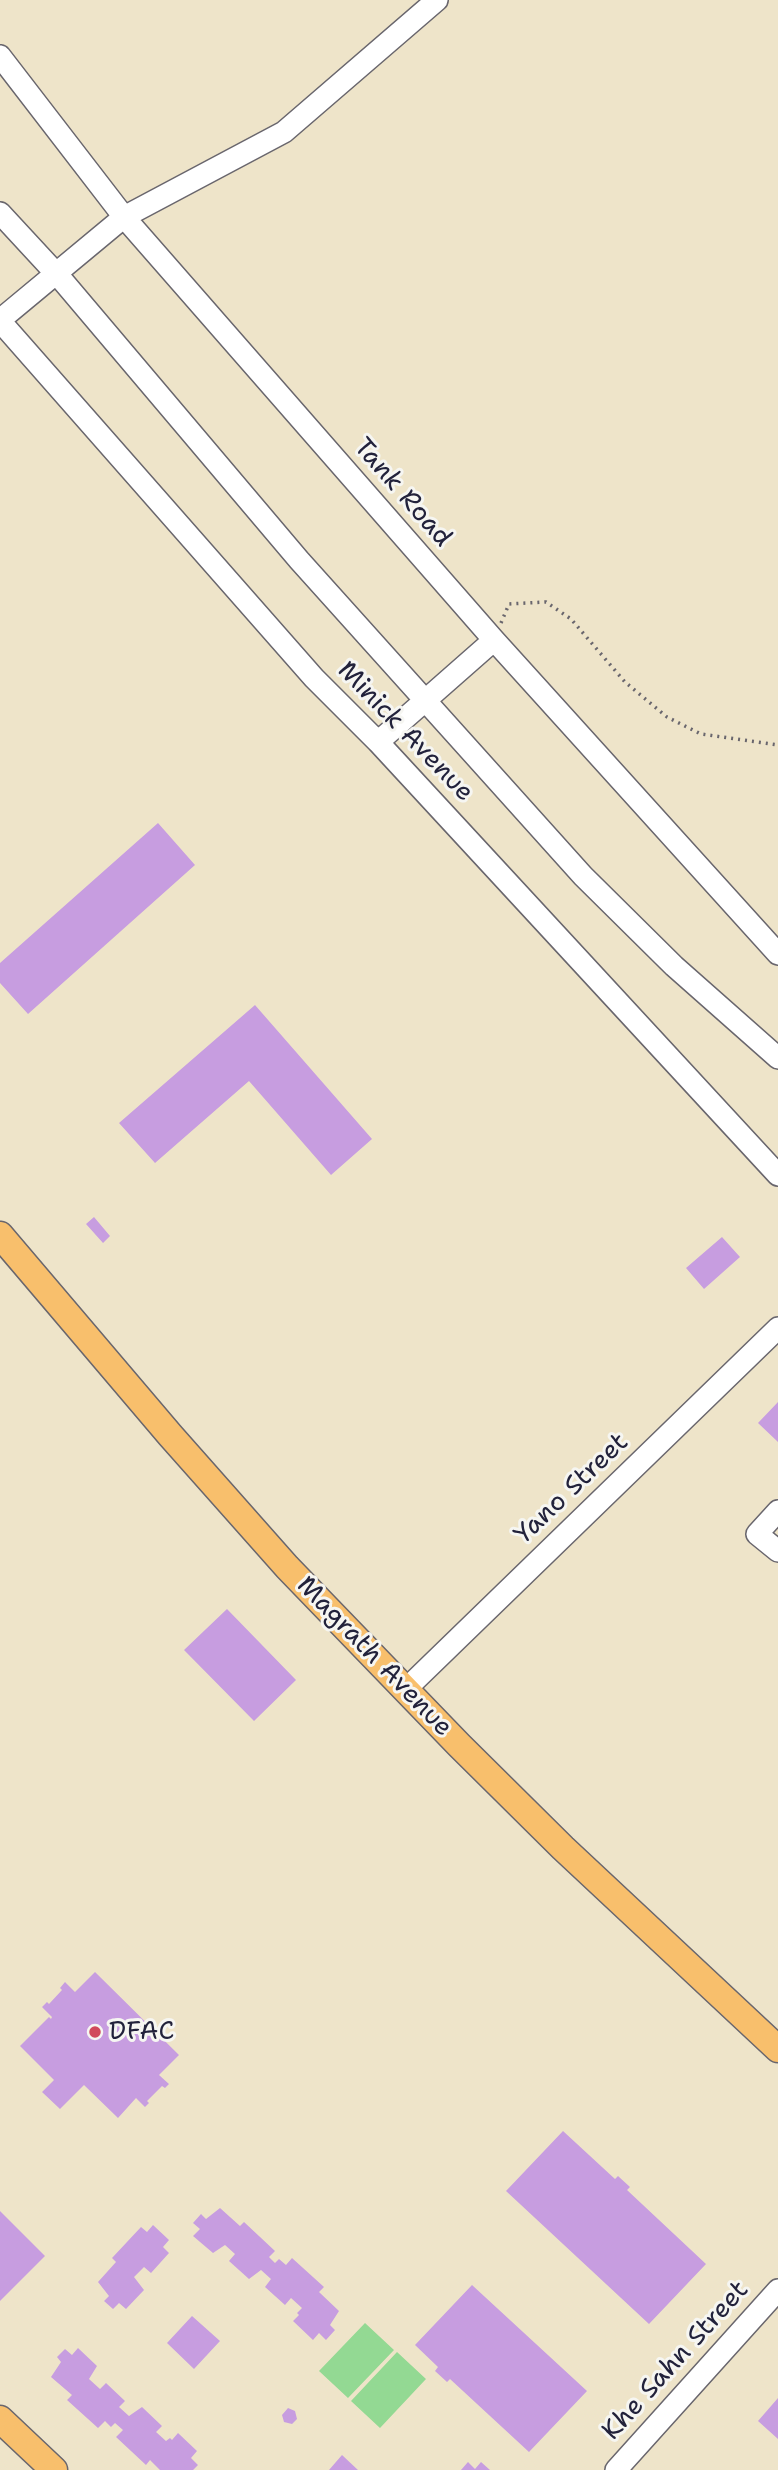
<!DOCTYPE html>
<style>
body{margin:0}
canvas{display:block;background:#eee4c9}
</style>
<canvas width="778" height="2470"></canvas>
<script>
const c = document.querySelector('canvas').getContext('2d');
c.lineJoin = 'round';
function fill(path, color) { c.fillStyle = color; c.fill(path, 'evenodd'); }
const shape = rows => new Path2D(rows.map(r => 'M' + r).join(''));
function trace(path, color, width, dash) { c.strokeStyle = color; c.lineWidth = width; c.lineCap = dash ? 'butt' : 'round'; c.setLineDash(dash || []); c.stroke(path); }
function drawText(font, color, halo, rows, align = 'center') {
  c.font = font + ' "Shantell Sans",sans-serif'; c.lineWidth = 6; c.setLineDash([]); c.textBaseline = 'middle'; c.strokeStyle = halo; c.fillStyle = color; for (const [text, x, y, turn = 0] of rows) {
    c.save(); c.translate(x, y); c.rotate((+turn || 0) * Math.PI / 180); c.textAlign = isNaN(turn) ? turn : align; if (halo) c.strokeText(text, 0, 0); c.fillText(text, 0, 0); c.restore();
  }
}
const green = shape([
 [365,2323,394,2350,348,2398,319,2371],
 [397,2352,426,2379,380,2428,351,2401]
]);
const building = shape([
 [158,823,195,865,28,1014,0,983,0,963],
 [255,1005,372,1139,331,1175,249,1081,155,1163,119,1123],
 [94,1217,110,1236,103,1243,86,1224],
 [722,1237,740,1257,704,1289,686,1268],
 [778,1402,778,1442,758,1423],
 [227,1609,296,1680,254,1721,184,1650],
 [95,1972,179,2055,159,2075,169,2084,165,2088,162,2086,147,2101,149,2103,145,2107,136,2098,118,2118,84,2085,60,2109,42,2092,54,2080,20,2046,49,2017,51,2019,52,2017,42,2007,47,2002,49,2004,62,1990,60,1988,65,1982,75,1992],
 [563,2131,615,2179,618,2176,630,2187,627,2190,706,2264,649,2324,506,2191],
 [220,2208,240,2226,244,2222,275,2251,269,2257,275,2263,279,2259,286,2265,292,2258,324,2287,319,2292,339,2311,330,2325,335,2330,326,2340,319,2333,313,2340,293,2321,299,2315,297,2313,302,2308,291,2298,285,2305,265,2287,271,2279,261,2270,249,2279,229,2261,235,2254,225,2245,213,2253,193,2236,200,2229,193,2223,201,2214,206,2219],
 [0,2211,45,2256,0,2301],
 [153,2225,169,2240,163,2247,169,2253,151,2273,144,2267,134,2277,144,2290,126,2309,119,2303,113,2309,104,2301,109,2296,98,2282,116,2262,112,2258,141,2227,147,2232],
 [472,2285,587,2391,529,2452,450,2379,447,2382,435,2371,438,2367,415,2345],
 [192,2316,220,2341,194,2369,167,2343],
 [78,2348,97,2366,89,2379,100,2389,106,2383,125,2401,119,2407,129,2416,142,2407,162,2426,156,2432,166,2441,170,2438,172,2440,178,2433,197,2451,191,2458,198,2465,193,2470,160,2470,150,2460,146,2465,116,2437,123,2430,115,2423,111,2427,105,2421,98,2428,67,2400,72,2395,51,2377,61,2362,57,2357,65,2349,72,2355],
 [778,2398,778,2439,758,2421],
 [288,2408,295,2411,297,2419,292,2424,284,2422,282,2415],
 [342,2455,358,2470,329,2470],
 [468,2462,475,2469,481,2462,490,2470,461,2470]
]);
const path = shape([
 [501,623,509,604,546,602,571,619,625,682,667,717,701,734,778,745]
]);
const minor = shape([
 [0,56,124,217,494,640,778,954],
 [0,213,62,280,299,560,583,876,674,966,778,1058],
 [0,320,124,217,284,132,437,0],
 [0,321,314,678,378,742,778,1175],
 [378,742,494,640],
 [778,1511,757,1534,778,1551],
 [405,1690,778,1328],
 [616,2470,778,2290]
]);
const major = shape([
 [0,1235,170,1435,287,1567,459,1745,563,1848,778,2049],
 [0,2419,54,2470]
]);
const markers = [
 [95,2032,7,"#d1495b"]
];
const streetNames = [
 ["Tank Road",402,493,49],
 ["Minick Avenue",405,732,46],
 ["Yano Street",572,1489,-44],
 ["Magrath Avenue",374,1657,46],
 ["Khe Sahn Street",676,2361,-48]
];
const poiNames = [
 ["DFAC",109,2032]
];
fill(green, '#93d993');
fill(building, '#c79de0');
trace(minor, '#69666d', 24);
trace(major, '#69666d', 29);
trace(path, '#69666d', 3.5, [2, 5]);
trace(minor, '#fff', 21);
trace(major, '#f8bf6c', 26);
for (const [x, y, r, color] of markers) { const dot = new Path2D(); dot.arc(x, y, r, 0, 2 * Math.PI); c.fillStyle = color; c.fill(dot); trace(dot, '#f6f6f2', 2.5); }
drawText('26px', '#22223b', '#f6f6f2', streetNames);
drawText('26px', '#22223b', '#f6f6f2', poiNames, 'left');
</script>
